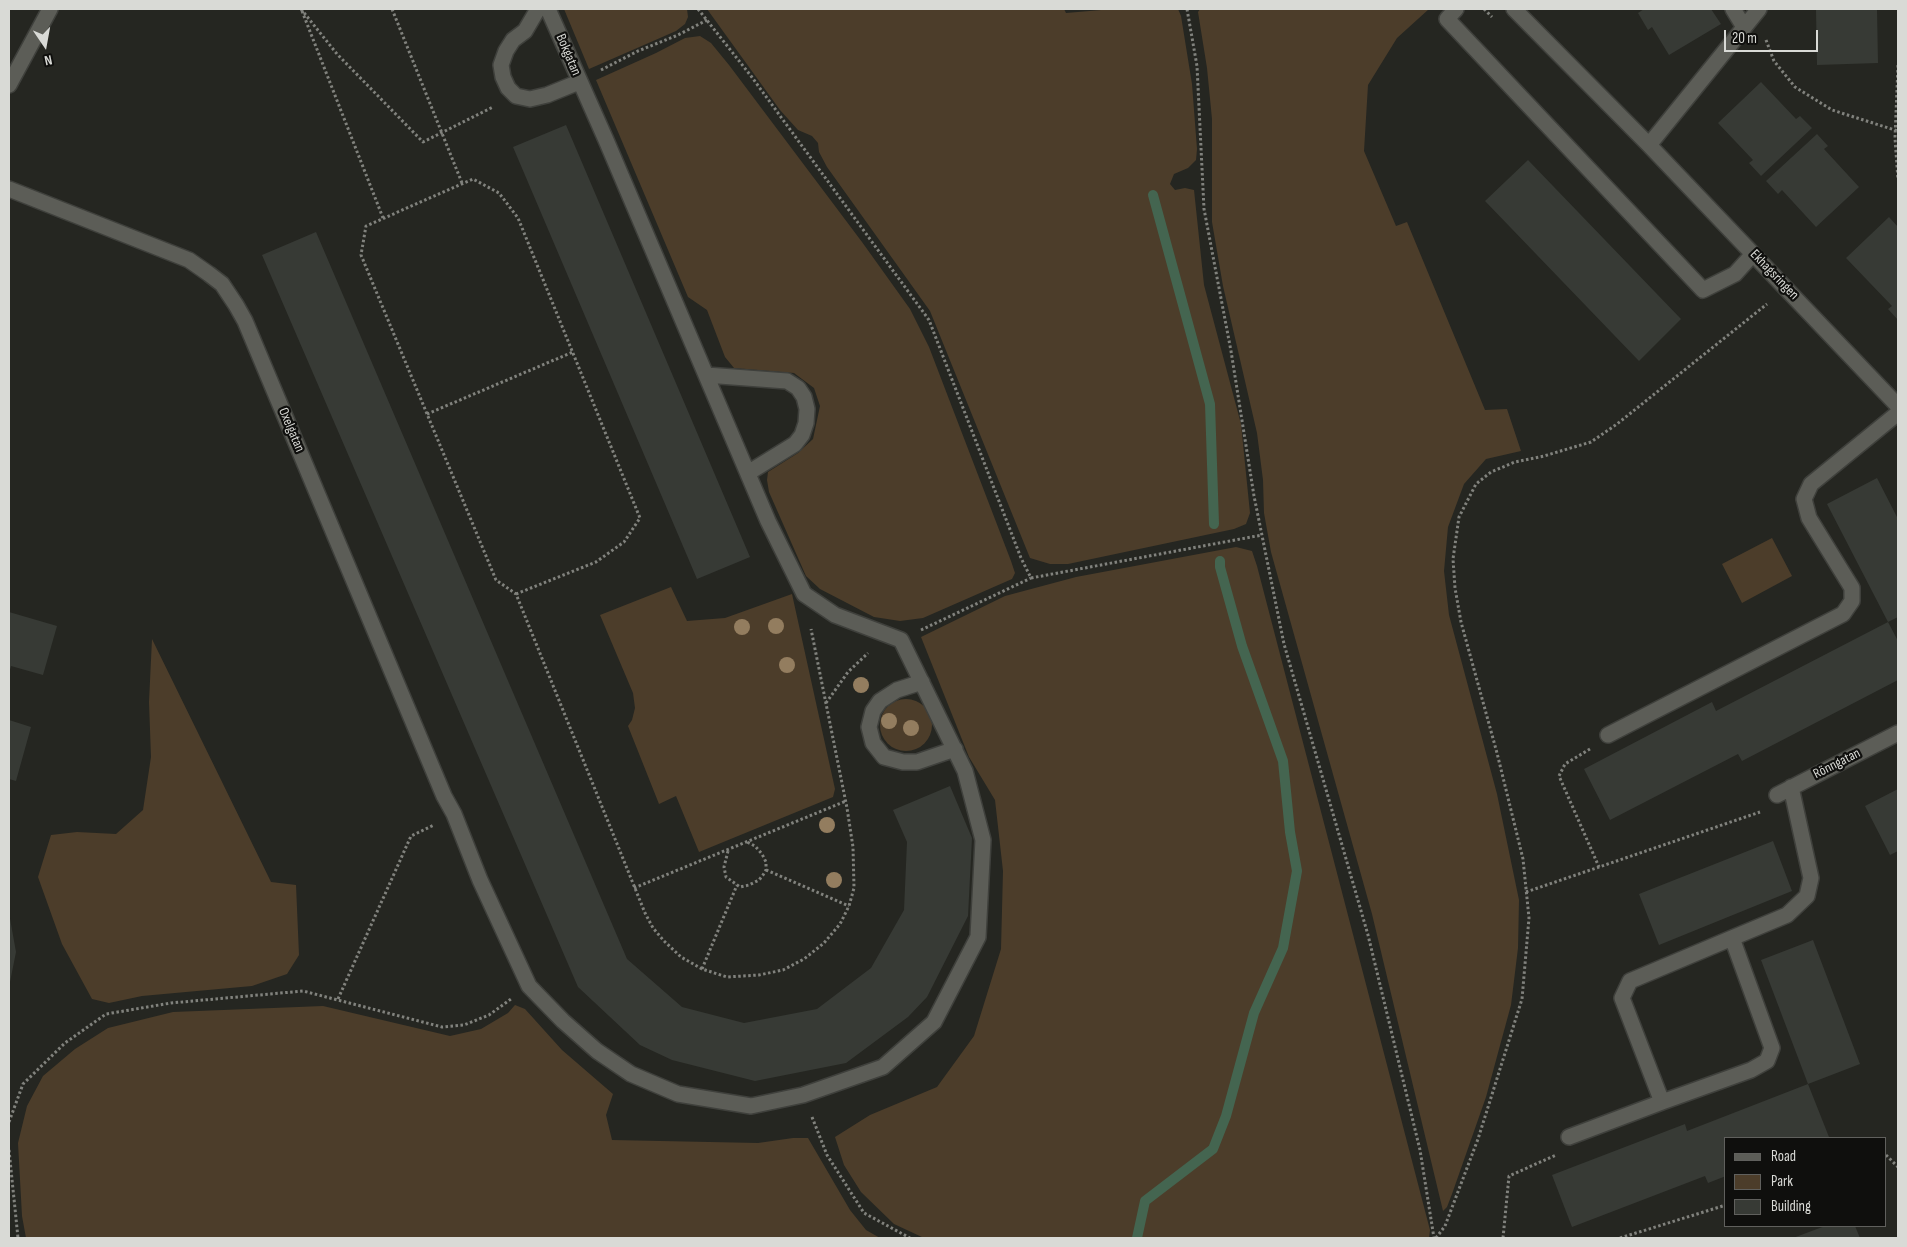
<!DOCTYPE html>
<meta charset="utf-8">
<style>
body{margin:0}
#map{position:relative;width:1907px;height:1247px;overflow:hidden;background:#252621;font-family:"Sofia Sans Condensed",sans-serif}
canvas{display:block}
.frame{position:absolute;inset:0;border:10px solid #d9dad6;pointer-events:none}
.legend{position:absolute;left:1724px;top:1137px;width:162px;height:90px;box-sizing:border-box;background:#0f0f0d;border:1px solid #60605d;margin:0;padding:6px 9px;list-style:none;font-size:15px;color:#d9dad6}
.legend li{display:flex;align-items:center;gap:10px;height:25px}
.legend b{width:25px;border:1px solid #60605d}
.north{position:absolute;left:20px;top:20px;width:50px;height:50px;-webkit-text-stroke:4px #0f0f0d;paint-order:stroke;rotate:168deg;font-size:14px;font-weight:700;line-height:20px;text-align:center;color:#d9dad6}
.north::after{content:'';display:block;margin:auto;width:18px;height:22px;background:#d9dad6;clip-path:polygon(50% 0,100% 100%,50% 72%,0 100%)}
.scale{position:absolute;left:1724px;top:30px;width:94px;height:22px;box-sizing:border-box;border:2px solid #d9dad6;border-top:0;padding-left:6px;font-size:15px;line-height:18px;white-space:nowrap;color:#d9dad6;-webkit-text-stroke:4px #0f0f0d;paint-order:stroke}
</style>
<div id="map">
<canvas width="1907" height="1247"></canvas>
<div class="frame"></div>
<ul class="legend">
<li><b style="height:6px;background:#5c5d57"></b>Road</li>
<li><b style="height:14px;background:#4c3d2a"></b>Park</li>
<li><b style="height:14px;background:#373a35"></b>Building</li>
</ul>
<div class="north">N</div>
<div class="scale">20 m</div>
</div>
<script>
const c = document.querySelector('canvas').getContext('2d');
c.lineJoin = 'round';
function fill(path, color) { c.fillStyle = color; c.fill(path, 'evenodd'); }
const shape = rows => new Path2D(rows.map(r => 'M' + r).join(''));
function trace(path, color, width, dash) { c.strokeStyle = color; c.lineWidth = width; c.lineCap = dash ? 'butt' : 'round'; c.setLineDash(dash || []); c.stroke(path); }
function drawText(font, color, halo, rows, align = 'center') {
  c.font = font + ' "Sofia Sans Condensed",sans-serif'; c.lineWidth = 4.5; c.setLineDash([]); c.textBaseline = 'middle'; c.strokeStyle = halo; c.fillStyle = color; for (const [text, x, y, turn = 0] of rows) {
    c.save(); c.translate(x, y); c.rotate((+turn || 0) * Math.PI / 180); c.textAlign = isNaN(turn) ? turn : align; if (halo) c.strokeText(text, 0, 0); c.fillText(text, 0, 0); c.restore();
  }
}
const green = shape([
 [564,9,687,9,688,17,685,24,676,31,589,69],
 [707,9,1064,9,1066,13,1113,9,1178,9,1181,16,1192,84,1197,149,1196,160,1188,168,1174,174,1170,184,1175,190,1185,188,1194,190,1204,285,1241,424,1250,513,1246,524,1234,529,1068,564,1050,564,1030,558,930,311,827,167,819,152,818,143,812,136,798,130,780,110],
 [1200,9,1429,9,1397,38,1368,85,1364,151,1396,226,1407,222,1485,410,1507,409,1521,451,1486,459,1464,484,1448,527,1444,571,1449,615,1497,794,1519,900,1518,948,1511,1005,1486,1097,1452,1194,1447,1207,1443,1211,1372,914,1271,552,1264,513,1263,480,1257,433,1223,286,1212,222,1212,119,1207,68,1198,12],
 [700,36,711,43,729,65,862,242,910,309,929,347,1011,561,1015,573,1012,579,923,618,900,621,874,617,820,589,806,576,769,492,767,480,768,472,798,453,813,439,820,406,814,388,794,373,734,368,725,357,707,310,688,297,596,80,656,53,685,38],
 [1772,538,1792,576,1742,603,1722,564],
 [1236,547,1252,551,1257,566,1430,1230,1429,1238,924,1238,894,1224,861,1192,844,1165,835,1137,870,1115,937,1087,974,1036,1001,949,1003,871,995,800,969,757,921,637,1005,596,1076,577],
 [671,587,687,621,725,618,792,594,835,789,833,797,699,852,676,796,659,804,628,726,632,720,635,708,633,693,600,615],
 [152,639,271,882,296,885,299,955,287,974,252,986,142,996,109,1003,92,999,62,944,38,877,51,835,77,832,116,834,143,810,151,757,149,702],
 '880 725a26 26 0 1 1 52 0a26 26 0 1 1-52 0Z',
 [515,1005,525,1009,562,1050,613,1094,606,1115,612,1140,758,1143,793,1138,808,1138,850,1210,866,1230,880,1238,26,1238,22,1216,18,1143,27,1106,43,1076,75,1049,108,1028,173,1012,323,1006,450,1036,481,1029,508,1013]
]);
const stream = shape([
 [1153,195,1210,404,1214,524],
 [1137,1238,1145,1201,1213,1149,1226,1116,1254,1013,1283,948,1297,871,1290,832,1283,761,1242,646,1220,567,1220,561]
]);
const building = shape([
 [1644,9,1711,9,1721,24,1669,55,1652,27,1648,30,1638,13],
 [1877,9,1878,63,1817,65,1816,10],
 [1761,82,1796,119,1800,116,1812,128,1761,176,1749,163,1753,160,1718,123],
 [566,125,750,557,697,579,513,147],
 [1817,134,1828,146,1824,149,1859,187,1816,227,1782,190,1778,194,1766,181],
 [1528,160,1681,319,1639,361,1485,201],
 [1889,217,1898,227,1898,320,1888,309,1892,306,1846,258],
 [316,232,627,959,682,1007,744,1023,817,1009,871,968,904,910,907,842,893,810,950,786,972,838,968,916,927,997,908,1017,846,1063,755,1081,672,1060,640,1045,578,987,262,255],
 [1877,478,1898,519,1898,617,1888,622,1827,504],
 [9,612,57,626,43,675,11,666,9,673],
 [1888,622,1898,641,1898,680,1742,761,1738,754,1610,820,1584,769,1712,702,1716,711],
 [9,720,31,727,16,781,9,779],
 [1898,789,1898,851,1890,855,1865,806],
 [1773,841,1792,891,1659,945,1639,894],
 [9,913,16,952,10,982,9,982],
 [1813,940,1860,1064,1808,1084,1829,1137,1726,1138,1726,1176,1708,1183,1705,1176,1572,1227,1552,1175,1685,1124,1687,1131,1808,1084,1761,960],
 [1825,1226,1855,1226,1860,1238,1793,1238]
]);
const path = shape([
 [301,9,337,54,423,142,493,107],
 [392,9,462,183],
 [698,9,751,76,929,320,1021,558,1031,578,1262,535],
 [1187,9,1197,66,1204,209,1231,351,1254,496,1284,644,1368,935,1420,1150,1434,1238],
 [1484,9,1492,17],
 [302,11,383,218],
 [1766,40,1774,61,1795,87,1832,110,1898,131],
 [1898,65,1895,138,1898,180],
 [601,70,638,51,678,35,707,20],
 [427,414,573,352],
 [516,594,596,562,624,542,640,518,518,218,499,193,473,179,366,226,361,255,496,580,516,594,645,913,653,928,664,941,681,957,702,969,727,977,759,975,783,970,804,959,824,943,840,924,849,906,854,888,853,847,847,808,811,629],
 [921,630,1031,578],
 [826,703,848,672,868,653],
 [1590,749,1565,764,1559,776,1599,867],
 [728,851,724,867,726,877,740,887,749,885,759,880,763,875,766,870,766,862,762,854,755,846,747,842],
 [766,870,849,906],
 [634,888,846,801],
 [1526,892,1760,812],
 [702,969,737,885],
 [338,999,411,836,434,825],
 [812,1117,827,1155,864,1213,910,1238],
 [9,1122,23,1084,65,1043,106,1014,171,1003,303,991,442,1027,464,1025,489,1015,511,999],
 [9,1150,18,1238],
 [1886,1155,1898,1167],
 [1436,1238,1445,1226,1478,1139,1522,999,1529,918,1523,859,1497,753,1461,622,1455,588,1453,559,1459,517,1476,484,1491,472,1515,462,1544,456,1591,442,1617,424,1767,304],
 [1503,1238,1509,1176,1556,1155],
 [1620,1238,1726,1205]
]);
const minor = shape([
 [538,9,525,31,513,40,506,51,501,65,503,77,508,88,516,96,530,99,547,95,579,82],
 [1456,9,1447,19,1703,290,1735,274,1753,254],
 [1514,9,1649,145,1898,406],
 [1733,9,1744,27],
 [9,85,50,9],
 [1649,145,1759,9],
 [9,189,189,260,209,274,222,284,236,305,245,321,444,796,454,814,480,880,529,986,563,1021,597,1051,631,1074,678,1094,751,1106,803,1095,883,1067,934,1022,978,937,983,840,965,771,901,640,835,615,804,594,768,521,606,140,548,9],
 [706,375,787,381,798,388,804,397,807,409,806,423,802,435,795,444,748,473],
 [922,682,897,690,880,701,873,711,869,727,873,743,884,757,903,762,917,762,955,749],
 [1608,735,1843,614,1852,601,1852,588,1809,518,1804,499,1811,484,1898,413],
 [1777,795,1898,733],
 [1732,938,1772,1048,1767,1061,1751,1070,1662,1102,1622,998,1630,981,1732,938,1787,915,1807,896,1811,878,1791,787],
 [1569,1137,1662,1102]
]);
const trees = [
 [776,626],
 [742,627],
 [787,665],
 [861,685],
 [889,721],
 [911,728],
 [827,825],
 [834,880]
];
const streetNames = [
 ["Bokgatan",568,55,67],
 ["Ekhagsringen",1774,275,46],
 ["Oxelgatan",291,430,67],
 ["Rönngatan",1837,764,-27]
];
fill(green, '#4c3d2a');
trace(stream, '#446550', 10);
fill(building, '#373a35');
trace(minor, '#3f403c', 18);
trace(path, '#81827d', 3, [2.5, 2.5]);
trace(minor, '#5c5d57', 15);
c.fillStyle = '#937d5f';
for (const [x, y] of trees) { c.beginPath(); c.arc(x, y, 8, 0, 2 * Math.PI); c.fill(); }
drawText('14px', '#d9dad6', '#0f0f0d', streetNames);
</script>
